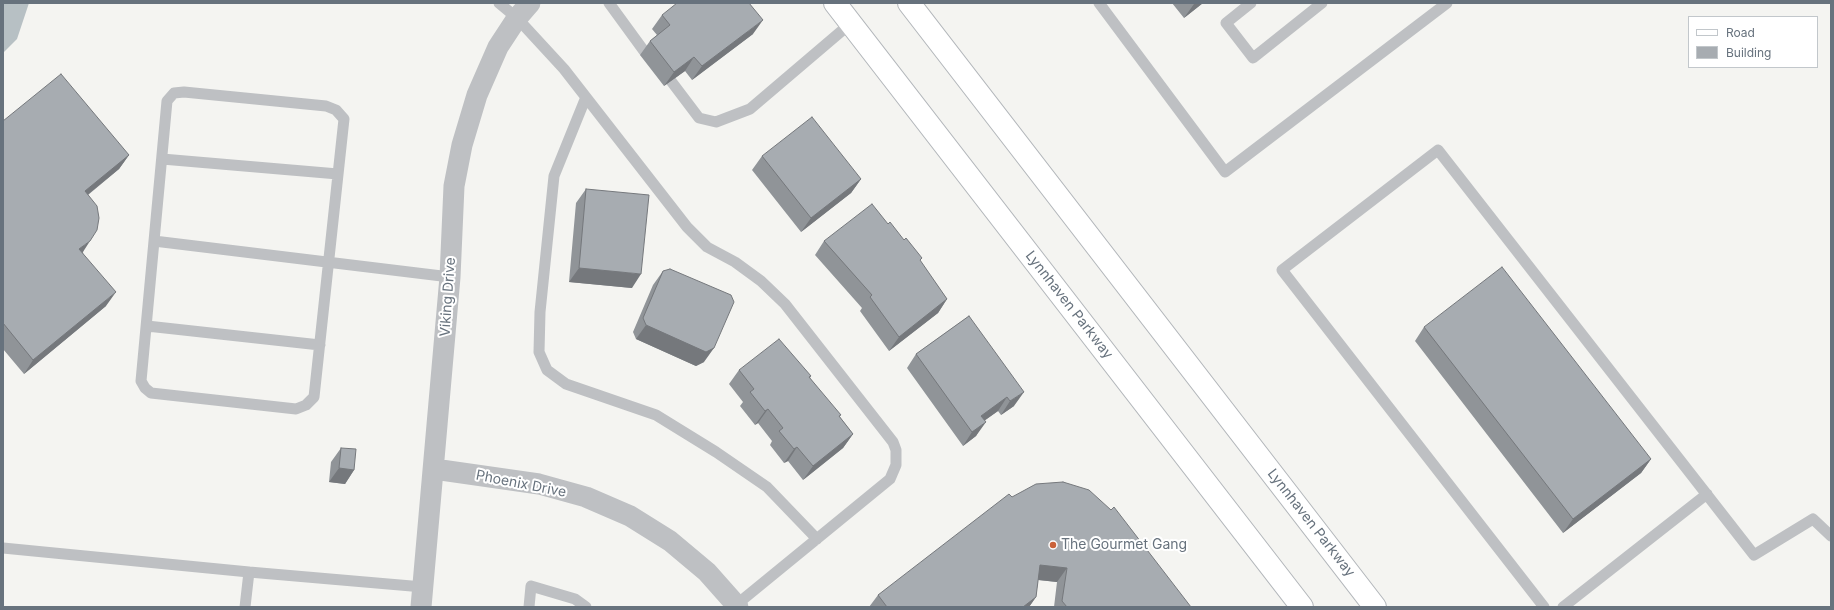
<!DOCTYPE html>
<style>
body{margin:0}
#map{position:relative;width:1834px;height:610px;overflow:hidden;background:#f4f4f1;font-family:Inter,sans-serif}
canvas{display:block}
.frame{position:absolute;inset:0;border:4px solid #67727d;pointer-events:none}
.legend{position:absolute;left:1688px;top:16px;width:130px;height:52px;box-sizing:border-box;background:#fff;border:1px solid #c2c7cb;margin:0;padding:5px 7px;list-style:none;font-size:12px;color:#67727d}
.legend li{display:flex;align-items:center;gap:8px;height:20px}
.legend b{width:20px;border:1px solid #c2c7cb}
</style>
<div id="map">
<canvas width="1834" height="610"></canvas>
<div class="frame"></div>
<ul class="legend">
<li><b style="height:5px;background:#fff"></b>Road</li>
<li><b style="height:11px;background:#a7acb1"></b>Building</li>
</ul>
</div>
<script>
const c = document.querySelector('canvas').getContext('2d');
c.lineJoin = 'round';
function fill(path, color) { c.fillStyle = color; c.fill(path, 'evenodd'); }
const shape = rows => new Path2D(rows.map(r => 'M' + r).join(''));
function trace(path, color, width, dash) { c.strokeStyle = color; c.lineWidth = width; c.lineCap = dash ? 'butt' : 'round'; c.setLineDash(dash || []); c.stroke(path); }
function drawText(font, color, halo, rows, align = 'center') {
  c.font = font + ' Inter,sans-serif'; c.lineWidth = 4; c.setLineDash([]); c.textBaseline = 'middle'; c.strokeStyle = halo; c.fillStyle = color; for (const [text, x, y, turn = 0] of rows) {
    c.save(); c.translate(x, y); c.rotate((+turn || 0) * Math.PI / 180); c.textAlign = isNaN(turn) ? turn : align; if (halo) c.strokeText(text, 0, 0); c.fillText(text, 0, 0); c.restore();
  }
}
const water = shape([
 [3,3,29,3,17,39,3,53]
]);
const service = shape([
 [499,3,517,18,564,69,687,227,707,247,735,262,761,281,785,304,893,442,896,450,896,465,890,479,736,605],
 [609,3,644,51],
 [1099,3,1225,172,1447,3],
 [1251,3,1226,23,1253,58,1322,3],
 [671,81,699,118,716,122,750,109,851,23],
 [184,92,326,106,336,110,344,119,314,397,306,405,296,409,151,393,145,388,141,381,167,101,174,93,184,92],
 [586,97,554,176,540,312,539,352,547,370,566,384,656,415,716,452,767,487,817,539],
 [162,159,338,174],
 [154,241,450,277],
 [147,326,320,345],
 [3,548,249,572,245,607],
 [249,572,423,587],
 [529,607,531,586,575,599,586,607],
 [1544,607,1282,270,1438,150,1754,555,1813,519,1831,536],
 [1563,607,1707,494]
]);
const minor = shape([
 [434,469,539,484,586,497,630,516,670,541,707,572,738,607],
 [421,607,450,277,454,186,462,145,477,95,498,47,517,18,530,3]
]);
const secondary = shape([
 [835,3,1302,607],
 [909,3,1375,607]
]);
const wall = shape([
 [1172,3,1203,3,1184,18],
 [662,15,753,34,692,80,685,71,664,86,640,55,650,41,657,35,652,29],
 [3,121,129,155,119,169,88,195,83,253,106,306,24,374,3,349],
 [762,156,861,179,851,193,801,232,752,170],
 [586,189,632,288,569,282,576,203],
 [888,224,920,261,947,299,938,313,889,351,860,311,862,308,815,255,824,241],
 [663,271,704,362,696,366,636,339,633,332,653,285],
 [969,316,1014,406,1001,415,998,411,984,421,976,436,963,446,907,368,916,354],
 [1424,327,1651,459,1641,473,1563,533,1415,341],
 [739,370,811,376,810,378,853,434,843,448,803,480,788,461,784,463,770,445,772,441,758,423,755,425,740,406,743,402,729,384],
 [341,448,354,470,345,484,329,482,331,462],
 [1012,497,1191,607,1054,607,1057,582,1038,580,1036,597,1029,607,869,607,878,595]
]);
const shadedWall = shape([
 [1195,3,1203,3,1184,18,1194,4],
 [763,20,753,34,692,80,702,66],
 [694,57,685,71,664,86,674,72],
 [129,155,119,169,75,205,85,191],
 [861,179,851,193,801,232,811,218],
 [90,241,81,255,79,249],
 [579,268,641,274,632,288,569,282],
 [116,292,106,306,24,374,33,360],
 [947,299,938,313,889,351,899,337],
 [646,325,714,348,704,362,696,366,636,339],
 [1024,392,1014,406,1001,415,1010,401],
 [1007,397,998,411,971,430,981,416],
 [768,409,758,423,755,425,765,411],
 [986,422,976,436,963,446,972,432],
 [853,434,843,448,803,480,813,466],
 [797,447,788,461,784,463,794,449],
 [1651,459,1641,473,1563,533,1573,519],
 [339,468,354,470,345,484,329,482],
 [1040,565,1067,568,1057,582,1030,579],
 [1036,597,1029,607,1023,607]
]);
const building = shape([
 [677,3,749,3,763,20,702,66,694,57,674,72,650,41,670,25,662,15,677,3],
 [61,74,129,155,85,191,97,206,99,218,97,230,90,241,79,249,116,292,33,360,3,323,3,121,61,74],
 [812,117,861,179,811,218,762,156,812,117],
 [586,189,649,195,641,274,579,268,586,189],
 [872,204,888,224,890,222,904,240,906,238,922,258,920,260,947,299,899,337,870,297,872,295,824,241,872,204],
 [1502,267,1651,459,1573,519,1424,327,1502,267],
 [670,269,731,295,734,302,714,348,706,352,646,325,643,318,663,271,670,269],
 [969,316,1024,392,1010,401,1007,397,981,416,986,422,972,432,916,354,969,316],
 [779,339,811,376,809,377,841,415,839,416,853,434,813,466,797,447,794,449,779,431,783,428,768,409,765,411,750,392,754,389,739,370,779,339],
 [341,448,356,449,354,470,339,468,341,448],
 [1063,482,1089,490,1111,510,1114,507,1191,607,1067,607,1062,601,1067,568,1040,565,1036,597,1023,607,887,607,878,595,1009,494,1012,497,1036,484,1063,482]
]);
const markers = [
 [1053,545,4,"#ca623a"]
];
const streetNames = [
 ["Viking Drive",448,297,-86],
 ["Lynnhaven Parkway",1069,305,52],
 ["Phoenix Drive",521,484,11],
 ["Lynnhaven Parkway",1311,523,52]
];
const poiNames = [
 ["The Gourmet Gang",1061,545]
];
fill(water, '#b7c0c4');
trace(secondary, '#b2b6ba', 24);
trace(service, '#bec0c3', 11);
trace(minor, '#bec0c3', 21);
trace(secondary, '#fff', 22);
fill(wall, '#909498');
fill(shadedWall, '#75787c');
fill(building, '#a7acb1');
trace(building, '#75787c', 1);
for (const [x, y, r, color] of markers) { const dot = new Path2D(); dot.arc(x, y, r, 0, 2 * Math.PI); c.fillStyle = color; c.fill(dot); trace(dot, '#fff', 1.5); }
drawText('14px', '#67727d', '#fff', streetNames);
drawText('14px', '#67727d', '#fff', poiNames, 'left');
</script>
